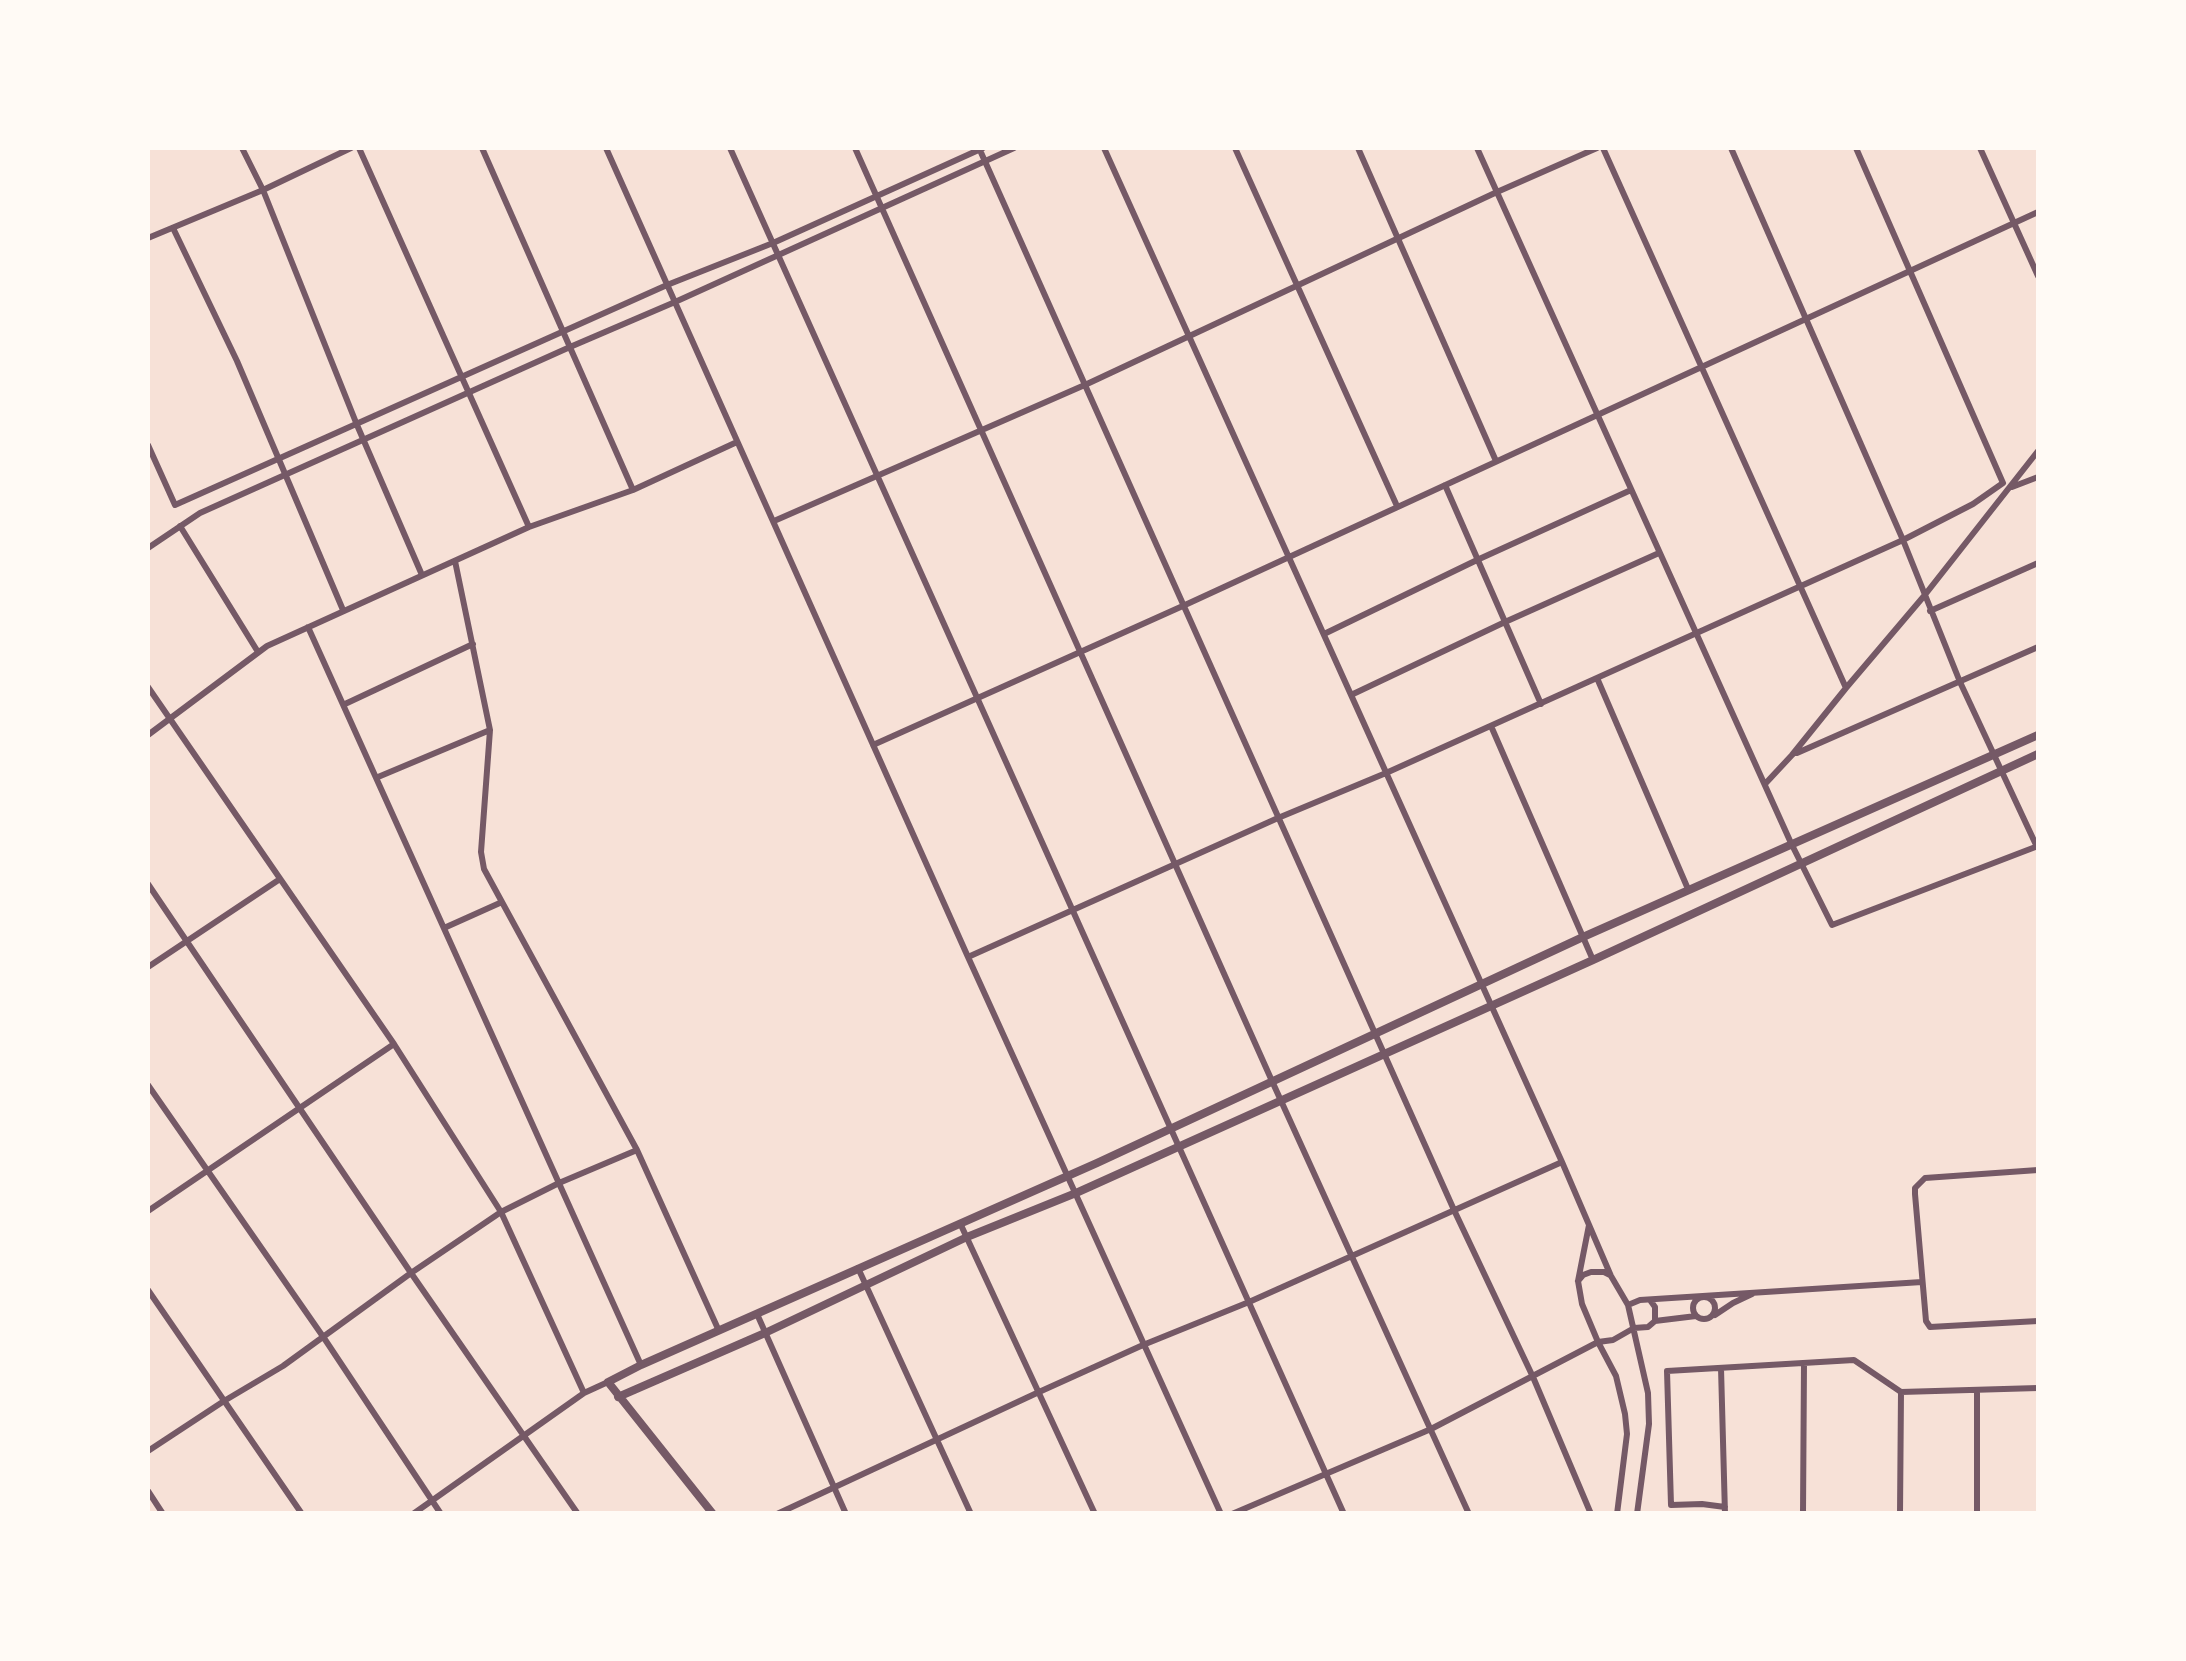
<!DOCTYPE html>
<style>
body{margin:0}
#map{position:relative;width:2186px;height:1661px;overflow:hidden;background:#f7e1d7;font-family:Inter,sans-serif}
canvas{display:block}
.frame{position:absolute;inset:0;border:150px solid #fffaf5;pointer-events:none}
</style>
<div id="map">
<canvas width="2186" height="1661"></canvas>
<div class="frame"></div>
</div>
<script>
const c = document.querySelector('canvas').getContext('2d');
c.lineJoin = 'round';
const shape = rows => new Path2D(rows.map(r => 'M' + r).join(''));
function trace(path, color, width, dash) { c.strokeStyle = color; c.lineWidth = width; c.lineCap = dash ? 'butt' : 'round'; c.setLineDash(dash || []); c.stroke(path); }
const minor = shape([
 [242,148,263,190,357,425,422,575],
 [359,148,529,527],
 [482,148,633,490],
 [606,148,968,957,1221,1514],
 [730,148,1344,1514],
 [855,148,1272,1081,1469,1514],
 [979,148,1454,1210,1533,1377,1591,1514],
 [1104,148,1562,1162,1611,1276,1628,1305,1648,1393,1649,1424,1637,1514],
 [1235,148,1397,506],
 [1358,148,1496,461],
 [1477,148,1791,843,1832,925,2038,846],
 [1603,148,1846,688],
 [1731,148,1903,540,1960,682,2037,847],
 [1856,148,2003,483],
 [1980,148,2038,276],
 [173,228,237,361,343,610],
 [148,238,263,190,351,148],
 [148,445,175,505,667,285,773,243,983,148],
 [1445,485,1541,704],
 [2012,487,2038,477],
 [774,521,1087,384,1497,192,1597,148],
 [180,526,258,652],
 [148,548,200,513,570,347,675,302,1014,148],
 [455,561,490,730,481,852,484,869,637,1150,719,1331],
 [1930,611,2038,563],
 [308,627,641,1365],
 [1324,634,1477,560,1631,490],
 [1597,678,1688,889],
 [148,687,394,1044,501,1212,584,1393],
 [1351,695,1505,622,1659,553],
 [345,704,473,644],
 [1491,726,1593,960],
 [148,735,267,646,529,527,633,490,737,442],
 [873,745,1185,605,2038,212],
 [1797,753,2038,647],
 [378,777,490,730],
 [1765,784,1792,755,1846,688,1924,596,2038,451],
 [148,884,411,1273,578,1514],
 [444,928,502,902],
 [968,957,1278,818,1386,773,1903,540,1973,504,2003,483],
 [148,967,280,879],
 [148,1085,324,1338,441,1514],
 [2038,1170,1925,1178,1915,1188,1915,1194,1926,1321,1930,1327,2038,1321],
 [148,1211,394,1044],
 [960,1223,1095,1514],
 [1589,1225,1578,1281,1582,1304,1598,1342,1616,1376,1625,1414,1627,1434,1617,1514],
 [858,1268,971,1514],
 [1578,1281,1583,1275,1591,1272,1604,1272,1610,1275],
 [148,1290,302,1514],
 '1693 1308a11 11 0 1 1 22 0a11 11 0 1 1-22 0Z',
 [1650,1300,1655,1307,1655,1321],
 [1628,1305,1640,1300,1922,1282],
 [757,1314,846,1514],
 [1715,1315,1733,1303,1752,1294],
 [1721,1368,1725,1514],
 [1901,1392,2038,1388],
 [148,1451,224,1401,283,1366,411,1273,501,1212,559,1183,637,1150],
 [148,1491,163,1514],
 [1725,1507,1702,1504,1671,1505,1667,1371,1854,1360,1901,1392],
 [413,1514,584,1393,608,1382],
 [777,1514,1039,1392,1143,1345,1249,1302,1562,1162],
 [1232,1514,1431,1429,1598,1342,1613,1340,1634,1328,1648,1327,1655,1321,1696,1316],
 [1803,1514,1804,1363],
 [1900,1514,1901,1392],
 [1977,1514,1977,1390]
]);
const tertiary = shape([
 [618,1397,765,1333,967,1237,1076,1193,1593,960,2038,754],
 [713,1514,608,1382,641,1365,1097,1163,1583,937,2038,735]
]);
trace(minor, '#755966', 6);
trace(tertiary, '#755966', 8);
</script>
